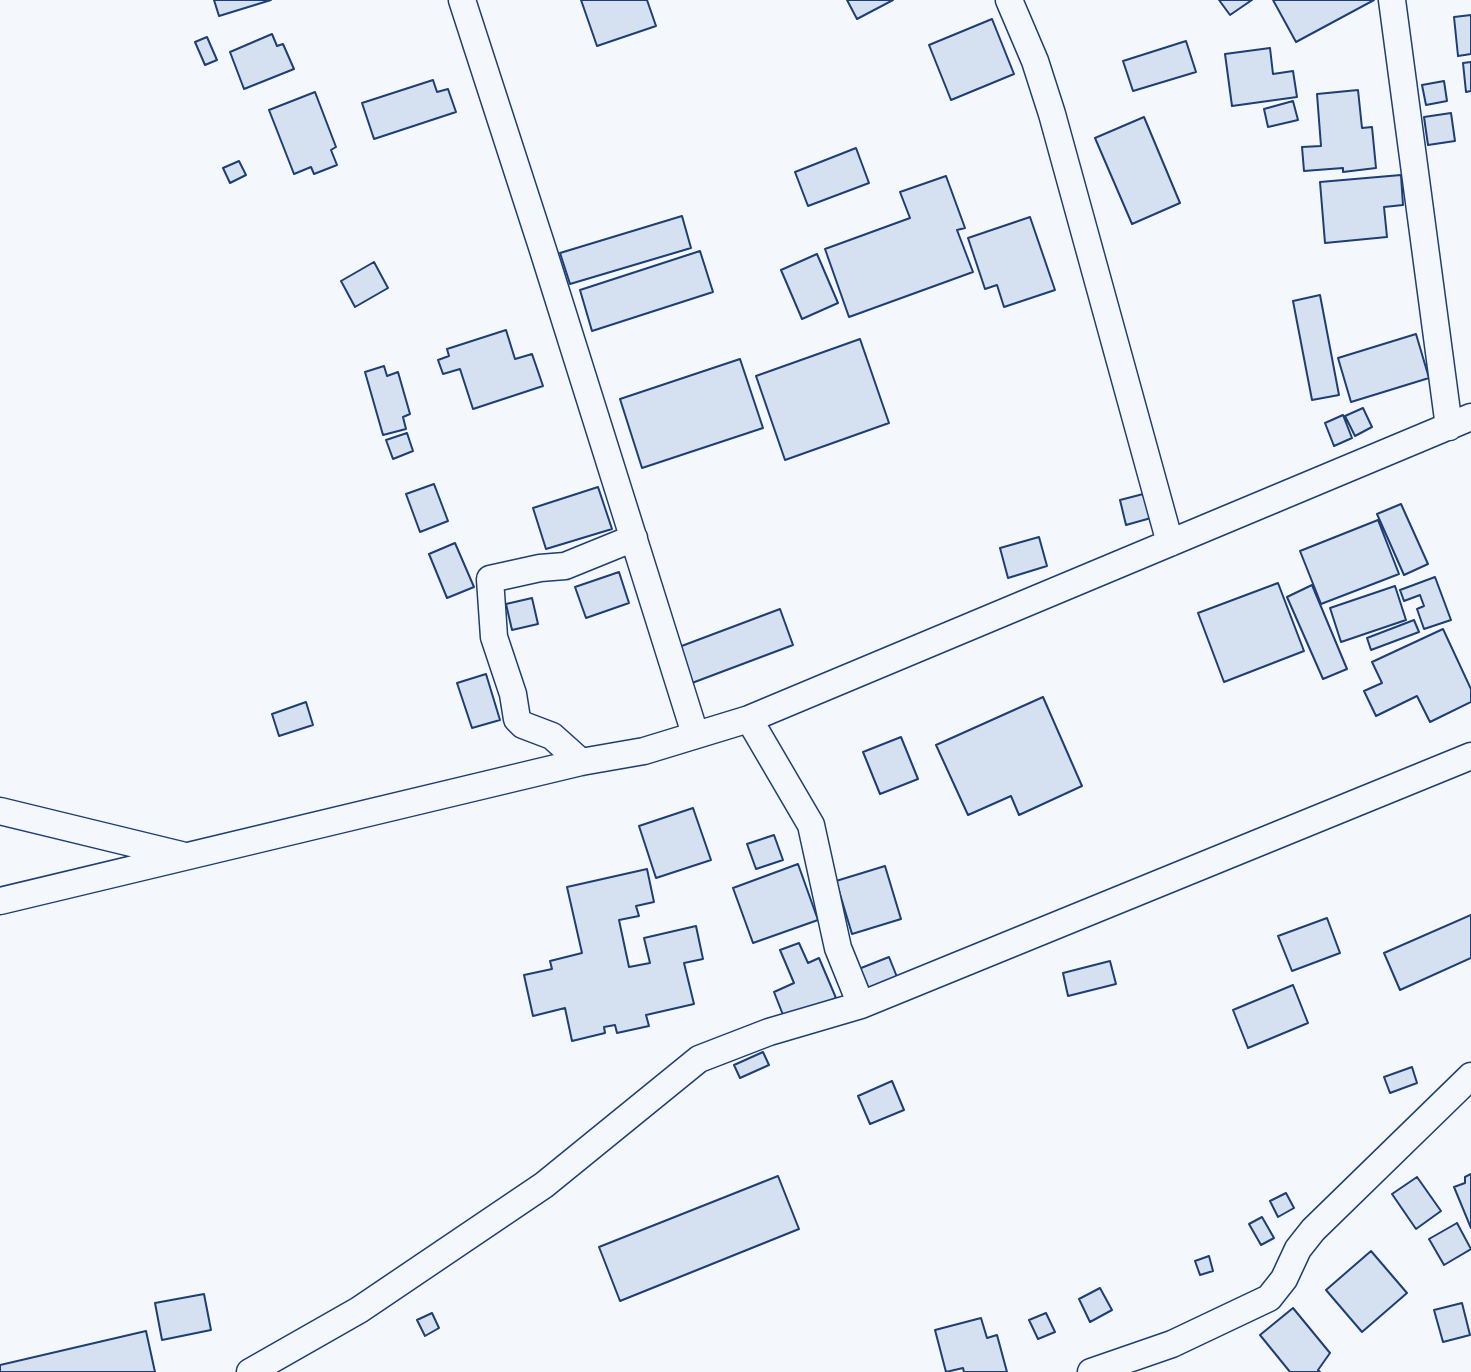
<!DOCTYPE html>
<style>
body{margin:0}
canvas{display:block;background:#f4f7fb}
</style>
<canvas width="1471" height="1372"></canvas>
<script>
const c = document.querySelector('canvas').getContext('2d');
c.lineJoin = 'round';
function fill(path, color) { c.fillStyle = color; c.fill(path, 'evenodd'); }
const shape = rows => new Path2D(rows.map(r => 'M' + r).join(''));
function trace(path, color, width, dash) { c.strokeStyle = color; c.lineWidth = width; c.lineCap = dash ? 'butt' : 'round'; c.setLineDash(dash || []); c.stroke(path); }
const building = shape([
 [214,0,271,0,219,16,214,0],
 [581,0,647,0,656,26,597,46,581,0],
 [847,0,893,0,857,19,847,0],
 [1219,0,1252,0,1230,15,1219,0],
 [1273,0,1374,0,1296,42,1273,0],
 [1471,15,1471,54,1458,56,1454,17,1471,15],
 [992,19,1014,74,951,100,929,45,992,19],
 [272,34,277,46,283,44,294,69,244,89,230,52,272,34],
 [207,37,217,60,205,65,195,42,207,37],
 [1186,41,1196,72,1133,91,1123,61,1186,41],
 [1270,48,1273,74,1293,71,1297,97,1232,106,1225,54,1270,48],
 [1471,62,1471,91,1466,92,1463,63,1471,62],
 [433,80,437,92,448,89,456,112,374,139,362,103,433,80],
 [1444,81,1447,101,1426,105,1422,85,1444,81],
 [1358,90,1362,128,1372,127,1376,168,1343,172,1343,168,1304,171,1302,147,1321,146,1317,94,1358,90],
 [315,92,336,147,331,150,337,165,314,174,311,167,294,174,269,110,315,92],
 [1293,101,1298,120,1268,127,1264,109,1293,101],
 [1451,113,1455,141,1428,145,1424,117,1451,113],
 [1144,117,1180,203,1132,224,1095,138,1144,117],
 [856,148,869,183,808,206,795,172,856,148],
 [239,161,246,175,230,183,223,168,239,161],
 [1401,175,1403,205,1384,207,1387,237,1325,243,1320,182,1401,175],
 [946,176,965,228,957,230,973,272,849,317,825,249,910,218,900,192,946,176],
 [682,216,691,248,570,284,560,253,682,216],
 [1030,217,1055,290,1004,307,997,285,985,289,968,238,1030,217],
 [700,251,713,292,592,331,580,290,700,251],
 [817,254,838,303,802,319,781,270,817,254],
 [374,262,388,288,355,307,341,281,374,262],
 [1320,295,1339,395,1312,400,1293,301,1320,295],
 [506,330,515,359,532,354,543,386,473,409,460,369,443,374,438,360,449,356,447,349,506,330],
 [1416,334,1429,378,1351,402,1338,358,1416,334],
 [860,339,889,423,785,460,756,376,860,339],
 [740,359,763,428,642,468,620,399,740,359],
 [384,366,387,376,398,372,410,414,403,417,406,429,383,435,365,372,384,366],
 [1363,408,1372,427,1355,436,1345,416,1363,408],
 [1343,415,1352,438,1334,446,1325,423,1343,415],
 [407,433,413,451,393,459,386,440,407,433],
 [434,484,448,521,420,532,406,494,434,484],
 [598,487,612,529,546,549,533,508,598,487],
 [1151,492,1158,516,1126,525,1120,500,1151,492],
 [1401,504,1428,564,1404,575,1377,514,1401,504],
 [1378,520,1399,574,1321,604,1300,551,1378,520],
 [1039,537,1047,566,1008,578,1000,548,1039,537],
 [455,543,474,587,447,598,429,554,455,543],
 [619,572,629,603,586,618,575,587,619,572],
 [1435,577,1451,620,1424,629,1417,609,1424,606,1420,595,1404,601,1400,590,1435,577],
 [1278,583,1304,651,1224,682,1198,613,1278,583],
 [1312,585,1347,669,1323,679,1287,597,1312,585],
 [1395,586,1406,620,1341,642,1330,608,1395,586],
 [532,598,538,624,512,630,506,604,532,598],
 [780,609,793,645,692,683,679,647,780,609],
 [1414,620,1419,632,1371,650,1367,638,1414,620],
 [1443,629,1471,689,1471,702,1430,722,1417,696,1376,716,1364,691,1382,683,1372,662,1443,629],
 [486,674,500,720,472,728,457,683,486,674],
 [1043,697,1082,786,1019,815,1011,796,968,815,936,745,1043,697],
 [306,702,313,725,279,736,272,714,306,702],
 [901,737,918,779,880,794,863,752,901,737],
 [693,808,711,860,656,878,639,826,693,808],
 [774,835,783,860,756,869,747,844,774,835],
 [798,864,818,920,753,943,733,888,798,864],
 [885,866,901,919,852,934,836,881,885,866],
 [647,869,654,902,636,906,639,916,619,920,629,967,650,963,644,938,696,926,703,959,684,963,694,1004,646,1015,649,1026,617,1033,615,1025,604,1027,605,1033,572,1041,565,1008,533,1016,524,975,552,969,550,961,582,953,567,887,647,869],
 [1471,915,1471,958,1400,990,1384,953,1471,915],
 [1327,918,1340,953,1292,971,1278,936,1327,918],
 [799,943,808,963,819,958,836,998,785,1020,774,992,794,983,780,950,799,943],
 [889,957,897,977,864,991,856,970,889,957],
 [1110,961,1116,984,1068,996,1063,973,1110,961],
 [1293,985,1308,1023,1248,1048,1233,1010,1293,985],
 [763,1052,769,1065,740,1078,734,1065,763,1052],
 [1412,1067,1417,1083,1390,1093,1384,1077,1412,1067],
 [892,1081,904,1110,870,1124,858,1096,892,1081],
 [1471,1174,1471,1228,1454,1187,1465,1183,1465,1177,1471,1174],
 [778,1176,799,1229,620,1301,599,1247,778,1176],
 [1417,1177,1441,1211,1416,1229,1392,1194,1417,1177],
 [1286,1193,1294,1208,1278,1217,1270,1201,1286,1193],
 [1262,1217,1274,1238,1261,1245,1249,1224,1262,1217],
 [1457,1223,1471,1249,1444,1265,1429,1239,1457,1223],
 [1371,1251,1407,1293,1362,1332,1326,1290,1371,1251],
 [1209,1256,1213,1271,1200,1275,1195,1261,1209,1256],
 [1100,1288,1112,1310,1090,1322,1079,1299,1100,1288],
 [204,1294,211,1330,162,1340,155,1303,204,1294],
 [1462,1303,1470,1335,1443,1342,1434,1310,1462,1303],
 [1293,1308,1330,1353,1318,1370,1320,1372,1290,1372,1260,1335,1293,1308],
 [432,1313,439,1328,425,1336,417,1320,432,1313],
 [1046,1313,1055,1332,1038,1339,1029,1320,1046,1313],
 [981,1318,987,1338,997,1335,1007,1372,964,1372,963,1368,946,1372,935,1330,981,1318],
 [146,1331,155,1372,0,1372,0,1365,146,1331]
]);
const minor = shape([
 [462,0,543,250,695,734],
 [1009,0,1035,61,1052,114,1170,543],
 [1392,0,1449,427],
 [749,719,811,825,838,948,861,1005],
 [581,762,552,736,523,725,517,719,513,694,494,637,490,579,540,568,565,566,634,538],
 [0,811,181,855],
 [0,901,581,762,644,751,749,719,1471,417],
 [250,1372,359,1310,544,1185,699,1059,769,1032,861,1005,1471,756],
 [1091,1372,1172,1344,1269,1298,1284,1279,1298,1249,1313,1230,1471,1076]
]);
fill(building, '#d5e0f0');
trace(building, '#1d3f73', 2);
trace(minor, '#1d3f73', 29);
trace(minor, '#f4f7fb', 26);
</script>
